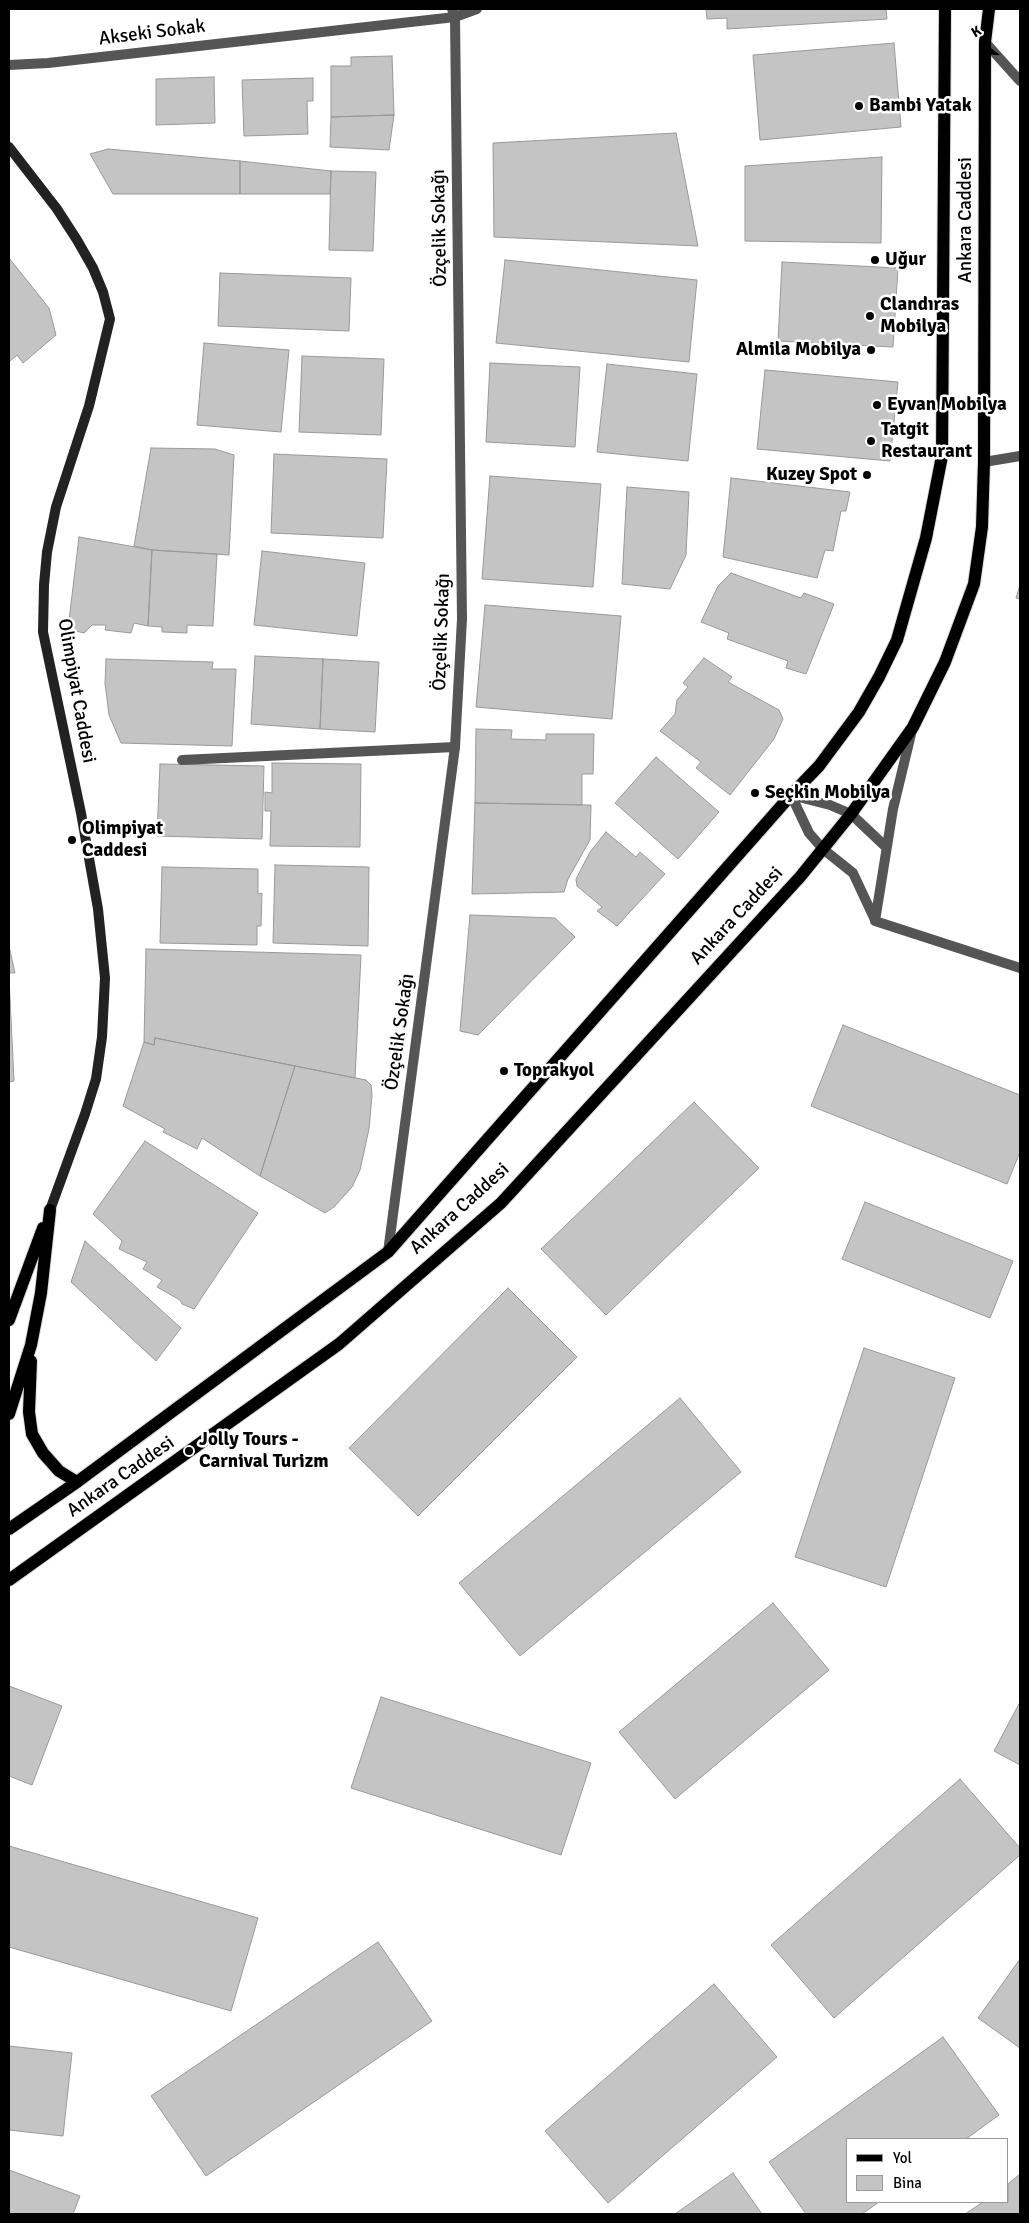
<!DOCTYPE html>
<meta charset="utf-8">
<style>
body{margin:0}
#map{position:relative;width:1029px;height:2223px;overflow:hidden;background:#fff;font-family:Signika,sans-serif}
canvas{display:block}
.frame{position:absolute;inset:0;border:10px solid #000;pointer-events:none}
.legend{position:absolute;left:846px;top:2138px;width:162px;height:65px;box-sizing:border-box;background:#fff;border:1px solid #999;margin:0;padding:6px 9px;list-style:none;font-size:15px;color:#000}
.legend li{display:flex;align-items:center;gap:10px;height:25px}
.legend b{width:25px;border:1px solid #999}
.north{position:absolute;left:959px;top:20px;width:50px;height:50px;-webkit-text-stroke:4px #fff;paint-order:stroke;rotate:330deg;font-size:14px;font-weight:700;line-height:20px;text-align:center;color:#000}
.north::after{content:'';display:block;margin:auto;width:18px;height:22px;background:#000;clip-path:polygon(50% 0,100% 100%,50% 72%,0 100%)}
</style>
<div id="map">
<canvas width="1029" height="2223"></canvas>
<div class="frame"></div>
<ul class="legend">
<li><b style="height:6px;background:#000"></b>Yol</li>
<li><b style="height:14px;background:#c4c4c4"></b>Bina</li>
</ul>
<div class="north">K</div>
</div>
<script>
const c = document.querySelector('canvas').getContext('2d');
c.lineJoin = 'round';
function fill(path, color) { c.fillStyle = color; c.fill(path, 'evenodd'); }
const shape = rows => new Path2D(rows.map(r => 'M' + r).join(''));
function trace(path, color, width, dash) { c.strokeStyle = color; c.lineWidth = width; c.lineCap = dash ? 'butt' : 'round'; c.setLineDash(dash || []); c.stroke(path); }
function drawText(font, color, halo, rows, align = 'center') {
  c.font = font + ' Signika,sans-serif'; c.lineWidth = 5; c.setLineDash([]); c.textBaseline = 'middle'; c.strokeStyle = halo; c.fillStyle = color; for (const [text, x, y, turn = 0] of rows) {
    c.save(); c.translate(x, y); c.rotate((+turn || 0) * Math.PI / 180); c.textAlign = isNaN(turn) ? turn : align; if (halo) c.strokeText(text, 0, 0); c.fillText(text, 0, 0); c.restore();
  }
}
const building = shape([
 [706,9,886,9,887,19,727,29,727,18,707,19,706,9],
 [894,43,901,127,760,140,753,55,894,43],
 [392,56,394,115,331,117,331,66,351,66,351,57,392,56],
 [214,77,215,123,156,125,156,79,214,77],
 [313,78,313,101,307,101,308,134,244,136,242,80,313,78],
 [394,115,389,150,330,147,331,117,394,115],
 [676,133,698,246,494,237,493,143,676,133],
 [108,149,240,161,240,194,113,194,90,154,108,149],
 [882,157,881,243,745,241,745,166,882,157],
 [240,161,331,171,330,194,240,194,240,161],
 [331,171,376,172,373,251,329,250,331,171],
 [9,258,49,308,56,335,23,363,17,355,9,362,9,258],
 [505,260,697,280,689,362,496,343,505,260],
 [782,262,898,268,893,347,778,341,782,262],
 [220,273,351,278,349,331,218,326,220,273],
 [204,343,289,350,281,432,197,425,204,343],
 [302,356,384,359,381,435,299,432,302,356],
 [490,363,580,367,575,447,486,442,490,363],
 [607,364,697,374,688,461,597,452,607,364],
 [765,370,898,382,890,461,757,449,765,370],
 [151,448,215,449,234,455,229,555,152,550,134,546,151,448],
 [274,454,387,459,383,538,271,533,274,454],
 [490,476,601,484,593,587,482,579,490,476],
 [731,478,850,492,846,511,841,511,833,551,825,550,817,578,723,557,731,478],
 [627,487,689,492,686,555,670,589,622,584,627,487],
 [79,537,152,550,148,626,134,623,131,633,105,630,106,625,92,625,84,633,68,629,79,537],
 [152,550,217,554,213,626,187,625,187,633,162,632,162,627,148,626,152,550],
 [262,551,365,563,357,636,254,625,262,551],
 [731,573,801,598,804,593,834,604,806,674,786,668,788,661,727,639,729,633,701,622,718,586,731,573],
 [1020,585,1020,599,1016,598,1020,585],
 [485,605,621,616,612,719,476,707,485,605],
 [255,656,323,659,320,729,251,724,255,656],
 [704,658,732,677,728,682,779,710,783,719,774,739,730,795,696,768,701,762,660,731,675,714,677,700,688,687,683,683,704,658],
 [106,659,213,662,212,669,236,669,232,746,121,743,109,715,105,683,106,659],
 [323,659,379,662,375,732,320,729,323,659],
 [476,729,512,730,511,739,546,740,546,734,594,734,593,774,582,774,582,805,475,803,476,729],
 [656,757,719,812,678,859,615,803,656,757],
 [272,763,361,764,360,847,270,846,271,811,265,811,265,792,272,793,272,763],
 [160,764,264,766,262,839,157,836,160,764],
 [475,803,591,805,590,840,568,879,564,892,472,894,475,803],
 [606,832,636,857,640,852,665,874,617,926,597,911,602,907,577,886,576,879,590,852,606,832],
 [275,865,369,867,368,946,273,943,275,865],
 [162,867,258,869,258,894,262,893,261,926,257,926,257,945,160,943,162,867],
 [470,915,555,918,575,937,478,1035,460,1031,470,915],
 [9,946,15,973,9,973,9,946],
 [146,949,361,955,355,1078,155,1038,154,1045,144,1042,146,949],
 [9,977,14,1081,9,1082,9,977],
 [843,1025,1020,1095,1020,1152,1007,1184,811,1106,843,1025],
 [155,1038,295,1066,260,1176,202,1138,197,1149,163,1132,165,1129,123,1106,144,1042,154,1045,155,1038],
 [295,1066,366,1080,371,1085,372,1095,369,1129,360,1170,352,1187,334,1207,325,1213,260,1176,295,1066],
 [694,1102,759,1168,606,1315,541,1249,694,1102],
 [145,1141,258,1213,194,1309,182,1304,180,1300,157,1287,162,1280,143,1269,147,1262,119,1249,122,1241,93,1214,145,1141],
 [865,1202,1013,1261,990,1318,842,1259,865,1202],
 [85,1241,181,1328,156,1361,71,1282,85,1241],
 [508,1288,577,1357,418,1516,349,1448,508,1288],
 [864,1348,955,1378,886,1587,795,1557,864,1348],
 [680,1398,741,1472,520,1656,459,1583,680,1398],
 [773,1603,829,1670,675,1799,619,1732,773,1603],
 [9,1686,62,1706,32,1785,9,1776,9,1686],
 [381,1697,591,1763,561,1855,351,1788,381,1697],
 [1020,1702,1020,1765,994,1751,1020,1702],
 [960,1779,1020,1848,1020,1855,834,2018,771,1945,960,1779],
 [9,1846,258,1918,231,2011,9,1947,9,1846],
 [378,1942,432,2021,206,2176,151,2096,378,1942],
 [1020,1959,1020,2048,978,2018,1020,1959],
 [714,1984,777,2057,608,2203,545,2131,714,1984],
 [943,2037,999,2115,966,2139,848,2139,848,2202,879,2202,862,2214,806,2214,769,2162,943,2037],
 [9,2046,72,2053,63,2136,9,2130,9,2046],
 [9,2170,80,2196,73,2214,9,2214,9,2170],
 [733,2173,762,2214,675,2214,733,2173],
 [1020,2174,1020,2214,965,2214,983,2202,1008,2202,1008,2184,1020,2174]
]);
const service = shape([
 [985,42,1020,81],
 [984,462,1020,456]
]);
const minor = shape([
 [9,65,48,63,455,17,477,9],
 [182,760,455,747],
 [791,795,809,833,823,849,853,873,875,920],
 [791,795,830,805,851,814,886,847],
 [875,921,893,809,912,730],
 [875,921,1020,968]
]);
const tertiary = shape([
 [388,1252,455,747,462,619,455,17,452,9]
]);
const secondary = shape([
 [9,147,57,209,77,240,93,268,103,292,110,319,89,406,56,507,47,552,44,585,43,632,81,813,98,909,105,978,102,1037,96,1079,85,1114,50,1210]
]);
const primary = shape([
 [9,1320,43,1228],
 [31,1361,29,1412,32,1434,43,1453,59,1471,77,1482],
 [9,1414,31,1345,41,1293,50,1210],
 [9,1529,77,1482,388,1252,791,795,819,766,859,712,879,677,897,640,926,538,942,456,945,9],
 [9,1580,339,1344,501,1203,800,877,851,814,913,727,945,662,974,584,982,527,984,462,985,42,989,9]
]);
const markers = [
 [859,106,5,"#000"],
 [875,260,5,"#000"],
 [870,316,5,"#000"],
 [871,350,5,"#000"],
 [877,405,5,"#000"],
 [871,441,5,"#000"],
 [867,475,5,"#000"],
 [755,793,5,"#000"],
 [72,840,5,"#000"],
 [504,1071,5,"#000"],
 [189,1451,5,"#000"]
];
const streetNames = [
 ["Akseki Sokak",152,33,-7],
 ["Ankara Caddesi",966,220,-90],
 ["Özçelik Sokağı",440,228,-91],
 ["Özçelik Sokağı",442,632,-88],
 ["Olimpiyat Caddesi",76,691,80],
 ["Ankara Caddesi",737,916,-47],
 ["Özçelik Sokağı",400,1032,-82],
 ["Ankara Caddesi",460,1209,-42],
 ["Ankara Caddesi",121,1477,-35]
];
const poiNames = [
 ["Bambi Yatak",869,106],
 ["Uğur",885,260],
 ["Clandıras",880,305],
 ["Mobilya",880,327],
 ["Almila Mobilya",861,350,"right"],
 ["Eyvan Mobilya",887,405],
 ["Tatgit",881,430],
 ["Restaurant",881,452],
 ["Kuzey Spot",857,475,"right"],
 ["Seçkin Mobilya",765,793],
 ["Oli̇mpi̇yat",82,829],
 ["Caddesi̇",82,851],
 ["Toprakyol",514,1071],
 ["Jolly Tours -",199,1440],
 ["Carnival Turizm",199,1462]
];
fill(building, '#c4c4c4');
trace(building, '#999', 1);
trace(primary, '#dbdbdb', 14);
trace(service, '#555', 10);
trace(minor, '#555', 10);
trace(tertiary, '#555', 10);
trace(secondary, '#222', 10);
trace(primary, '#000', 12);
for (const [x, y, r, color] of markers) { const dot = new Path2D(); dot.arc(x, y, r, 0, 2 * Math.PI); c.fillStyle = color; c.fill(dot); trace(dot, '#fff', 2); }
drawText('19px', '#000', '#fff', streetNames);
drawText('bold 19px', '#000', '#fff', poiNames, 'left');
</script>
